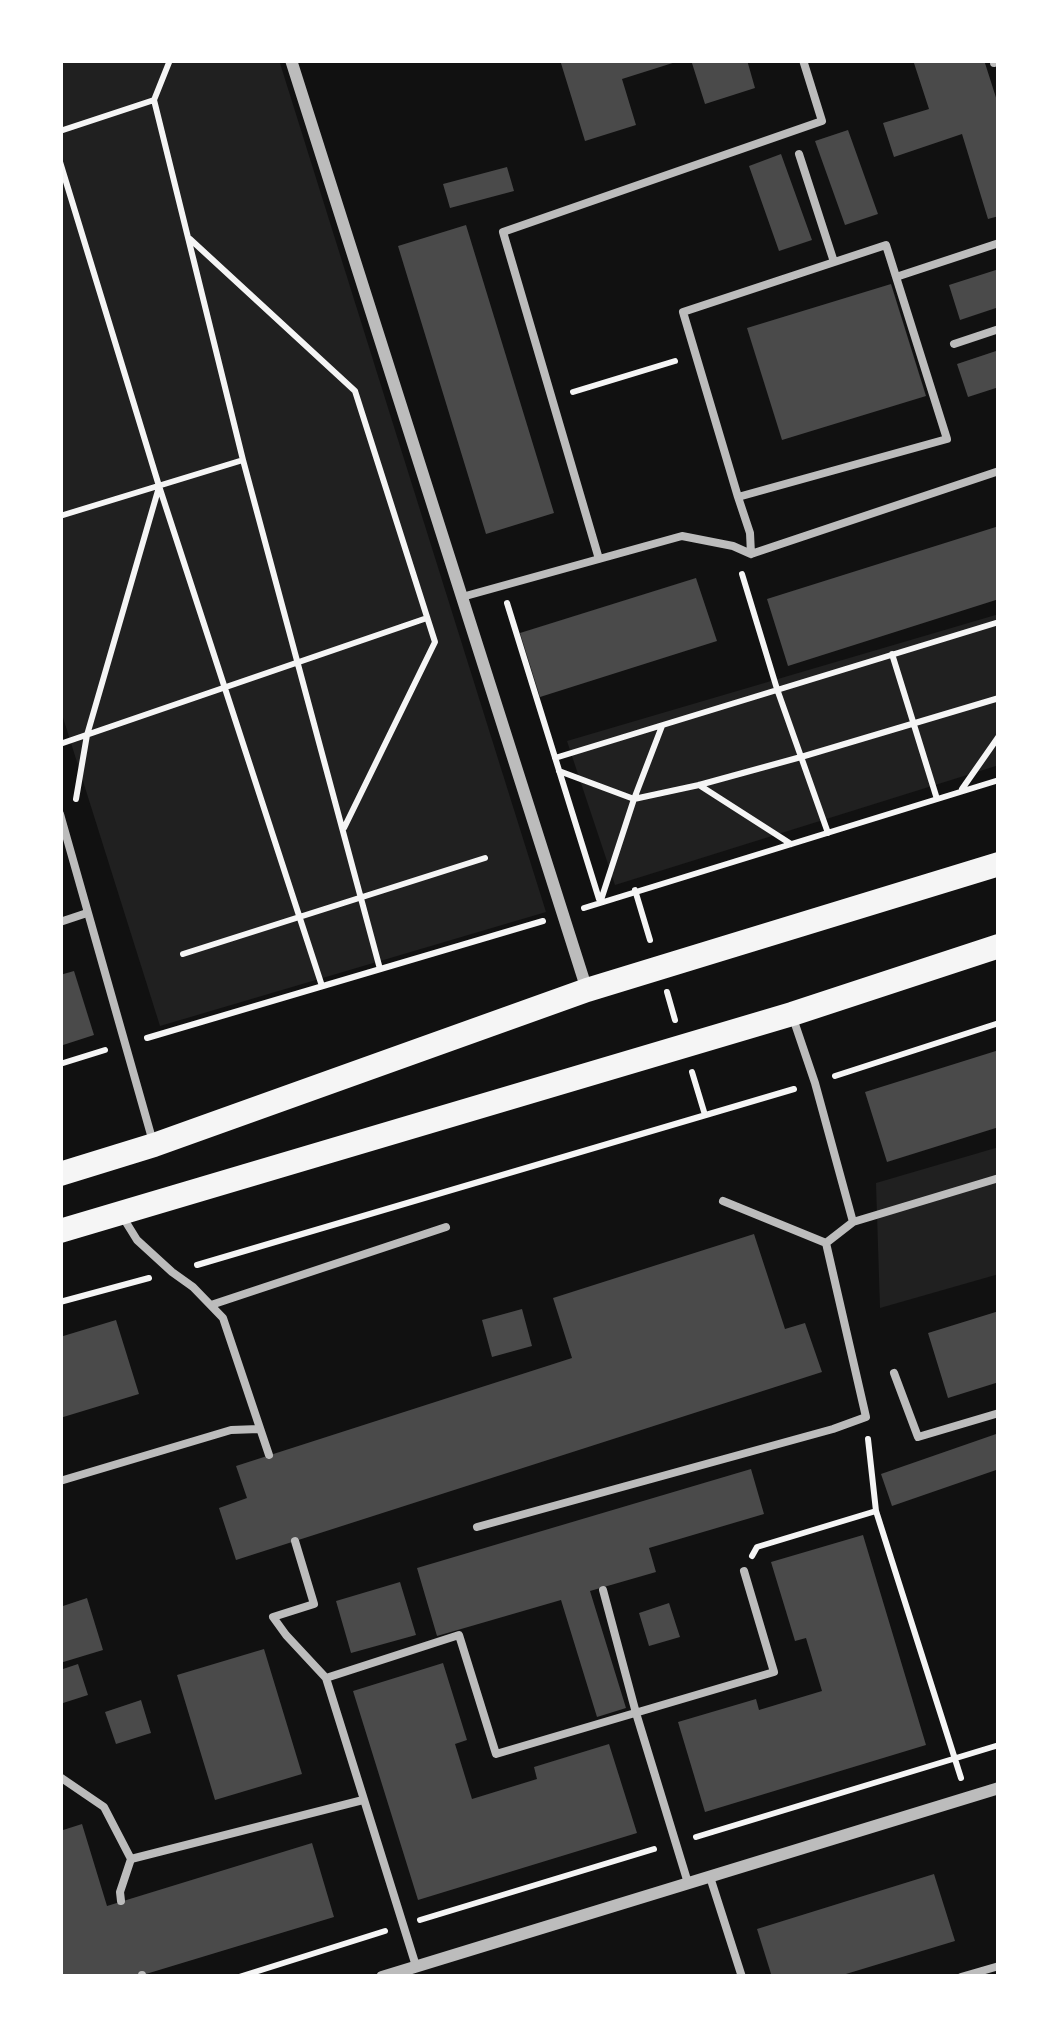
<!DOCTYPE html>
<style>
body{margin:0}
#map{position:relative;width:1059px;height:2037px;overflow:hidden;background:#111;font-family:"Sofia Sans Condensed",sans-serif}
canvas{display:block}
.frame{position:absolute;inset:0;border:63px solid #fff;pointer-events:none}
</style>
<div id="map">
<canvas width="1059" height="2037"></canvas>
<div class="frame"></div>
</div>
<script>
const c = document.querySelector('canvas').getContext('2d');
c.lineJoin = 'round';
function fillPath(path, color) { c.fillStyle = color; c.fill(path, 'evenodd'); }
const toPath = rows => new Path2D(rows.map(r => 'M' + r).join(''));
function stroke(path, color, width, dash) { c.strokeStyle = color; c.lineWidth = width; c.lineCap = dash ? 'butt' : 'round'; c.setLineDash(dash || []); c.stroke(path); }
const green = toPath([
 [60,60,279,60,546,912,160,1026,60,708],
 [999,614,999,765,615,885,567,741],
 [999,1147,999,1274,880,1308,876,1183]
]);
const building = toPath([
 [560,60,679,60,679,61,622,79,636,125,585,141],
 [691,60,747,60,755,88,705,104],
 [913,60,984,60,999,107,999,216,988,219,962,134,894,157,883,123,929,109],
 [848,130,878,214,845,225,815,141],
 [781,154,812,240,779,251,749,166],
 [507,167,514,191,450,208,443,184],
 [466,225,554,513,486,534,398,246],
 [999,269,999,307,960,320,949,285],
 [891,284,926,396,782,440,747,328],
 [999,350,999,387,968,397,957,364],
 [999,526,999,599,788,666,767,599],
 [696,578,717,641,540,697,520,633],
 [74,971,94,1035,60,1046,60,975],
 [999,1050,999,1127,887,1162,865,1092],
 [754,1234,785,1329,805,1323,822,1372,236,1560,219,1508,247,1498,236,1466,572,1358,553,1298],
 [522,1309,532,1346,492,1357,482,1320],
 [999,1311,999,1382,948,1398,928,1333],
 [116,1320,139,1394,60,1418,60,1337],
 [999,1433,999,1469,892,1506,881,1474],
 [751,1469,764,1514,649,1548,656,1572,590,1591,626,1708,597,1717,561,1600,437,1636,417,1568],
 [863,1535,926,1745,705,1812,678,1722,756,1699,759,1710,822,1691,806,1638,795,1641,771,1562],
 [400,1582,416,1635,351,1653,336,1601],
 [87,1598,103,1650,60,1663,60,1607],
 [669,1603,680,1637,649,1646,639,1613],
 [264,1649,302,1774,215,1800,177,1675],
 [443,1663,467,1740,455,1744,472,1799,537,1779,534,1767,609,1744,637,1833,418,1900,353,1691],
 [78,1664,88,1695,60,1704,60,1670],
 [141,1700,151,1733,116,1744,105,1712],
 [82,1824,107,1906,312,1843,334,1917,136,1977,60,1977,60,1831],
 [934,1874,955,1941,836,1977,772,1977,757,1929]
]);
const path = toPath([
 [170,60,154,100,243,460,380,969],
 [60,131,154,100],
 [60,162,159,486,322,986],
 [190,239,355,391,435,642,344,828],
 [573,392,675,361],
 [60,516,243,460],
 [742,574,777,689,828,833],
 [507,603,599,899],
 [892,654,937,799],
 [60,744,427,618],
 [555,758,999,622],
 [559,771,634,799,662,726],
 [699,785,791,844],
 [962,789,999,736],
 [76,799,87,735,159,487],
 [635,890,650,940],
 [600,903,634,799,699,785,801,757,999,698],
 [584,908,999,780],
 [183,954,485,858],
 [667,992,675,1020],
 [147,1038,543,921],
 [60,1064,105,1050],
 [692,1072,705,1115],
 [835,1076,999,1023],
 [197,1265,794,1089],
 [60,1302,149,1278],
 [868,1439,876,1511,961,1778],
 [752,1556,757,1547,876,1511],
 [696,1837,999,1745],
 [420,1920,654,1849],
 [239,1977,385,1931]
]);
const service = toPath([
 [994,60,994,63,999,61],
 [799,154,834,262],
 [896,277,999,243],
 [954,344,999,329],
 [738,497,947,439,886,245,683,312,738,497,750,533,751,554,999,471],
 [599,559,503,232,822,121,803,60],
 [462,597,682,536,733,546,751,554],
 [60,814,153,1142],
 [60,922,87,913],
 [723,1201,826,1243,853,1222,815,1083,794,1021],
 [124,1219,137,1240,172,1272,193,1287,223,1318,269,1455],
 [853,1222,999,1178],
 [211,1305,446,1227],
 [894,1373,918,1437,999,1413],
 [60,1481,231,1430,259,1429],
 [477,1527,833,1429,866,1417,826,1243],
 [295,1541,314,1604,273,1617,286,1635,326,1678],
 [603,1590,636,1713,688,1883],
 [60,1777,104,1807,131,1859,363,1800],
 [710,1877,742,1977],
 [121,1901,120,1892,131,1859],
 [416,1966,326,1678,459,1635,496,1754,774,1672,744,1571],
 [142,1975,142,1977],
 [961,1977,999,1966]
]);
const minor = toPath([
 [291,60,587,990],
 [382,1977,999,1788]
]);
const secondary = toPath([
 [60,1174,154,1145,587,990,999,864],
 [60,1231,792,1014,999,946]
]);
fillPath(green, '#202020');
fillPath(building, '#4a4a4a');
stroke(path, '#f5f5f5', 6);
stroke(service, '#bcbcbc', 8);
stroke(minor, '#bcbcbc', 12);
stroke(secondary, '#f5f5f5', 24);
</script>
